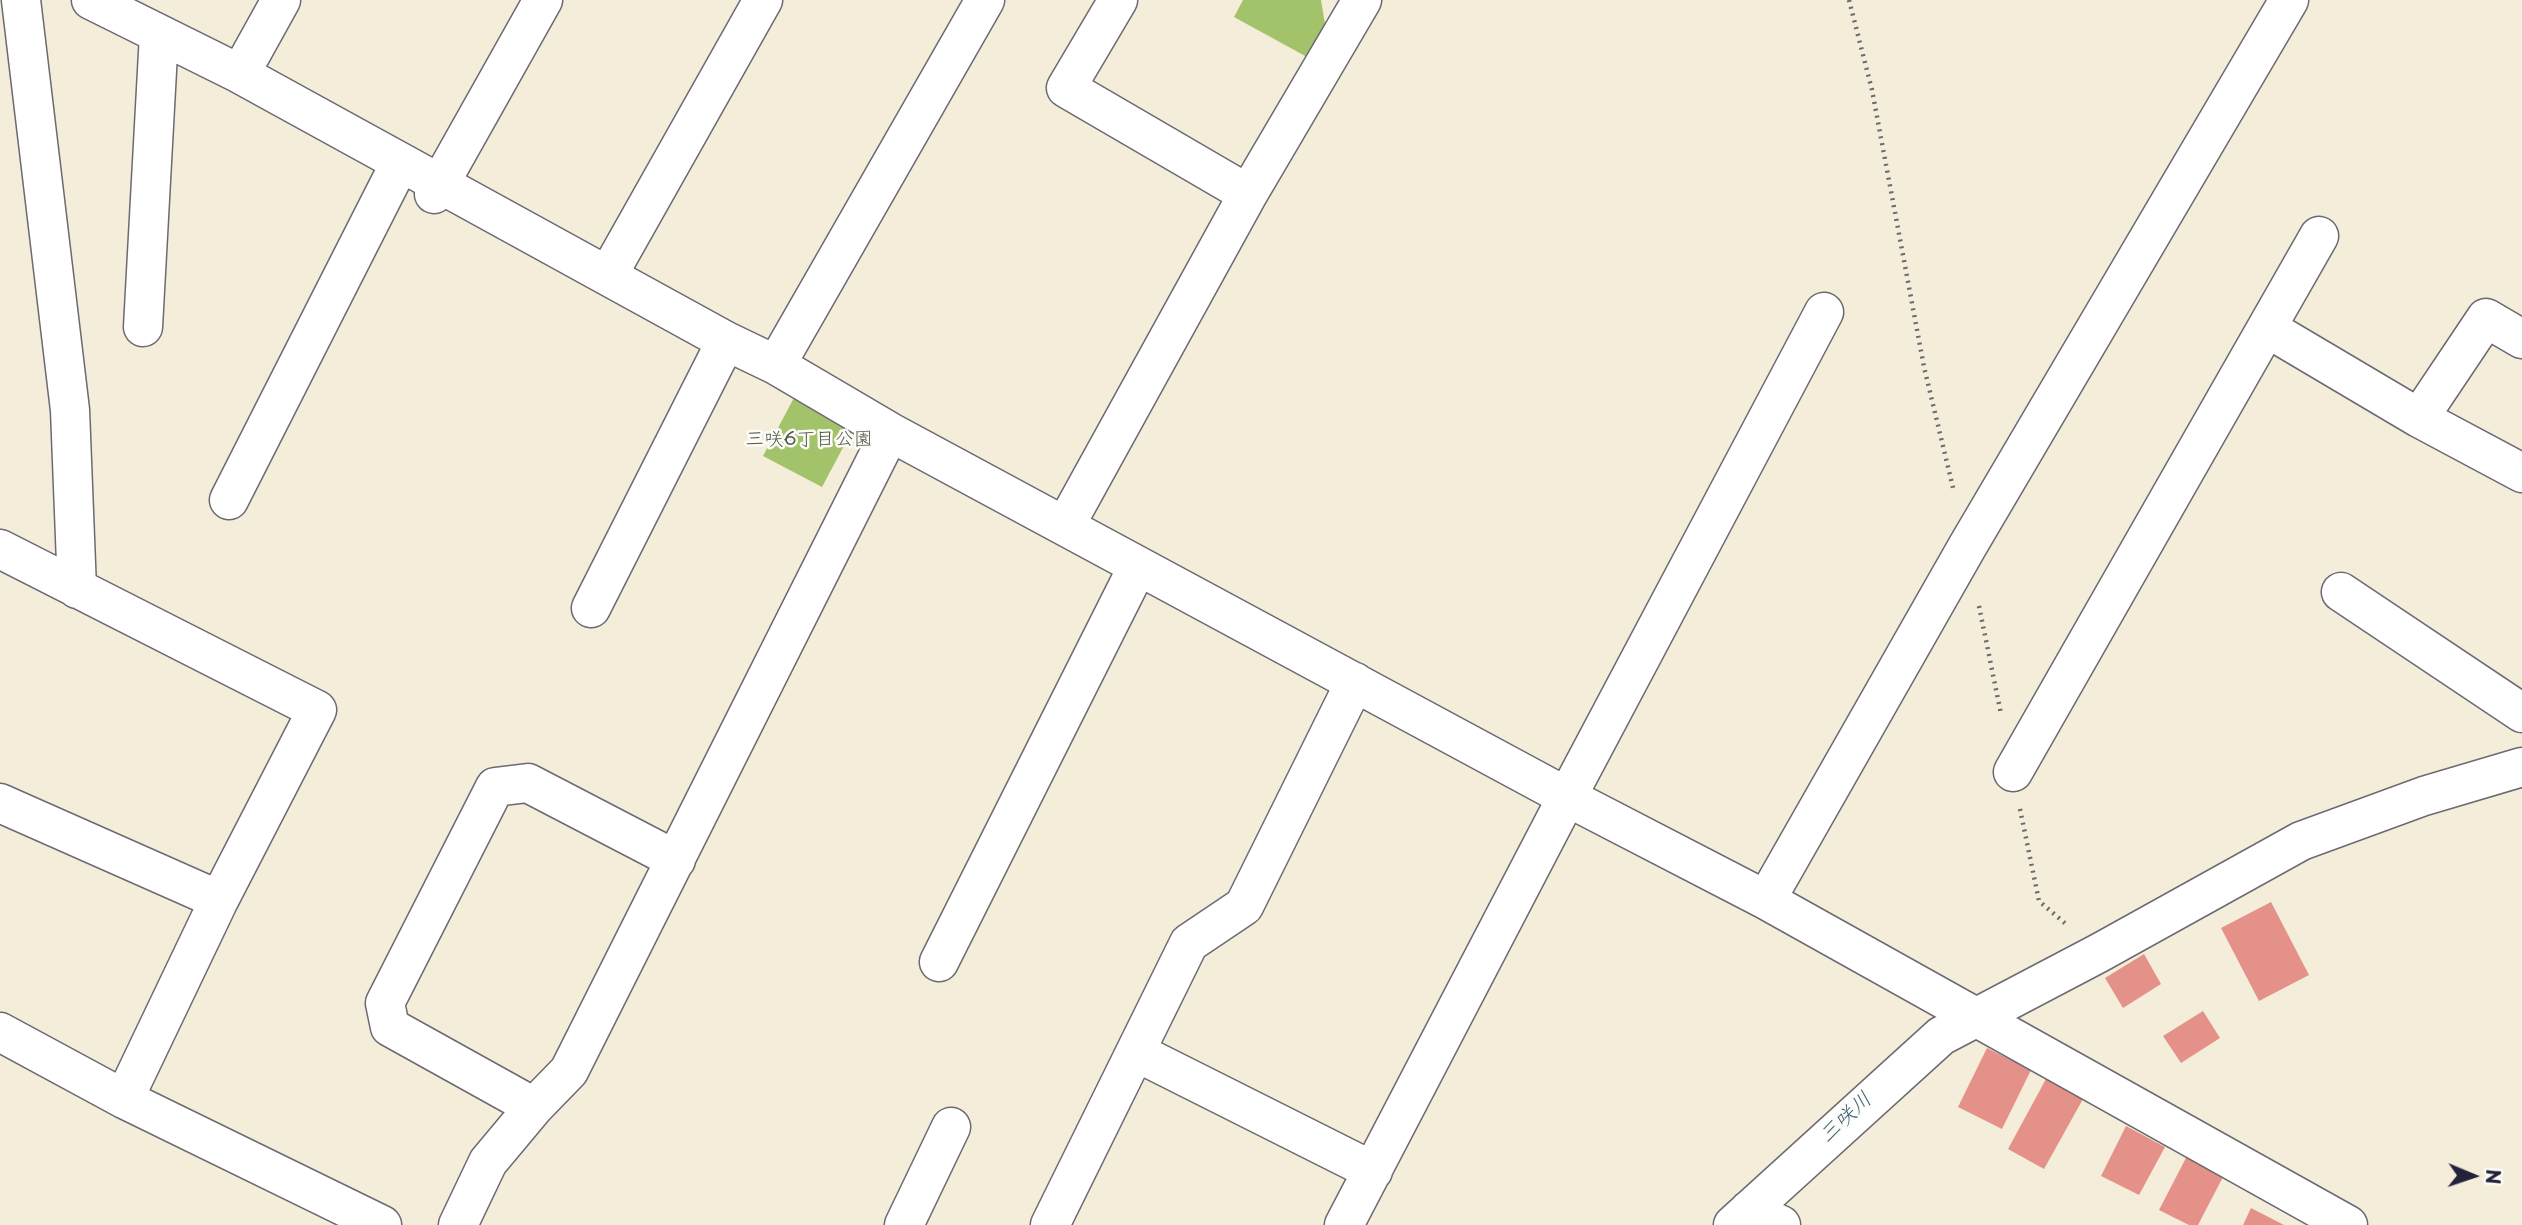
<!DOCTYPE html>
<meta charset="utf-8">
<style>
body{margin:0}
#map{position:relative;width:2522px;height:1225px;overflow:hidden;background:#f4edd9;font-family:"Playpen Sans",sans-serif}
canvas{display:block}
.north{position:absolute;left:2438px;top:1141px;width:70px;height:70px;-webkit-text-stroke:5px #fdfcf7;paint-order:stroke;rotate:92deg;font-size:19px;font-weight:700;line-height:28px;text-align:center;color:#22223b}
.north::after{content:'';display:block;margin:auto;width:24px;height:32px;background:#22223b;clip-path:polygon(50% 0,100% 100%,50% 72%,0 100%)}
</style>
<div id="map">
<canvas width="2522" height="1225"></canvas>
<div class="north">N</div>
</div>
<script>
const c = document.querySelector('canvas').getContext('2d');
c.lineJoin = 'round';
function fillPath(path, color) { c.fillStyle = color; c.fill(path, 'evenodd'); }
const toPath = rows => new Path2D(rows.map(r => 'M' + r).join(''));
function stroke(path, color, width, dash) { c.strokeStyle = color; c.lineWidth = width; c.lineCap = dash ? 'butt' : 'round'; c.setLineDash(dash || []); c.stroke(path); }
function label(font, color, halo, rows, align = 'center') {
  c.font = font + ' "Playpen Sans","Klee One",sans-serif'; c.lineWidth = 5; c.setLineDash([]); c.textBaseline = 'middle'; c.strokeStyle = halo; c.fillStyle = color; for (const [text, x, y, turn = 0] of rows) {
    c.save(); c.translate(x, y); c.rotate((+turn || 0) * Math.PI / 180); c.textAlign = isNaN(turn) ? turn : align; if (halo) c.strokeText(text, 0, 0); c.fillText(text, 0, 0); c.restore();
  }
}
const green = toPath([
 [1243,0,1321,0,1325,24,1307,57,1234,17],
 [796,394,855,425,822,487,763,456]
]);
const building = toPath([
 [2271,902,2309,975,2259,1001,2221,928],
 [2144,954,2161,984,2123,1008,2105,978],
 [2203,1011,2220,1038,2181,1063,2163,1036],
 [1987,1048,2031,1070,2002,1129,1958,1107],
 [2046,1079,2083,1099,2044,1169,2008,1149],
 [2126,1126,2165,1147,2139,1195,2101,1176],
 [2187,1156,2224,1175,2198,1225,2189,1225,2159,1210],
 [2251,1208,2284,1225,2243,1225]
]);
const path = toPath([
 [1849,0,1872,90,1924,367,1954,492],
 [1979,606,2001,714],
 [2020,809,2039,901,2067,925]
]);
const minor = toPath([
 [21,0,70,410,77,589],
 [91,0,240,74,726,341,776,365,890,432,1567,797,1766,900,2348,1225],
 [1118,0,1066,88,1248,194],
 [240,74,281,0],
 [434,194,543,0],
 [608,275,763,0],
 [143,327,159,34],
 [2267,328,2419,418,2522,473],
 [776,365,985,0],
 [2419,418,2486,318,2522,339],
 [229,500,400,163],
 [1065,526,1248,194,1362,0],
 [0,549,317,710,219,900,124,1099],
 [2341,592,2522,713],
 [591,608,726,341],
 [2013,772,2319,236],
 [0,803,219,900],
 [1766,900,1967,547,2289,0],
 [939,962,1138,566],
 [0,1032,124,1099,382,1225],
 [1136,1052,1373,1171],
 [534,1107,390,1027,385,1003,495,787,528,783,676,860],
 [1749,1210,1781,1225],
 [458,1225,488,1162,534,1107,569,1071,890,432],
 [904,1225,951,1127],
 [1050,1225,1189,943,1244,906,1355,682],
 [1344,1225,1567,797,1824,312],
 [1733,1225,1941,1036,2099,953,2301,841,2424,796,2522,767]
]);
const parkNames = [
 ["三咲6丁目公園",809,440]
];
const waterNames = [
 ["三咲川",1846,1118,-43]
];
fillPath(green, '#a3c36b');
fillPath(building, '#e4918a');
stroke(minor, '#6c6972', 41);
stroke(path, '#6c6972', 4.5, [2, 5]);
stroke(minor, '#fff', 38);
label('19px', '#4f5a4c', '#fdfcf7', parkNames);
label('italic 21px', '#3a607c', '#fdfcf7', waterNames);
</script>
